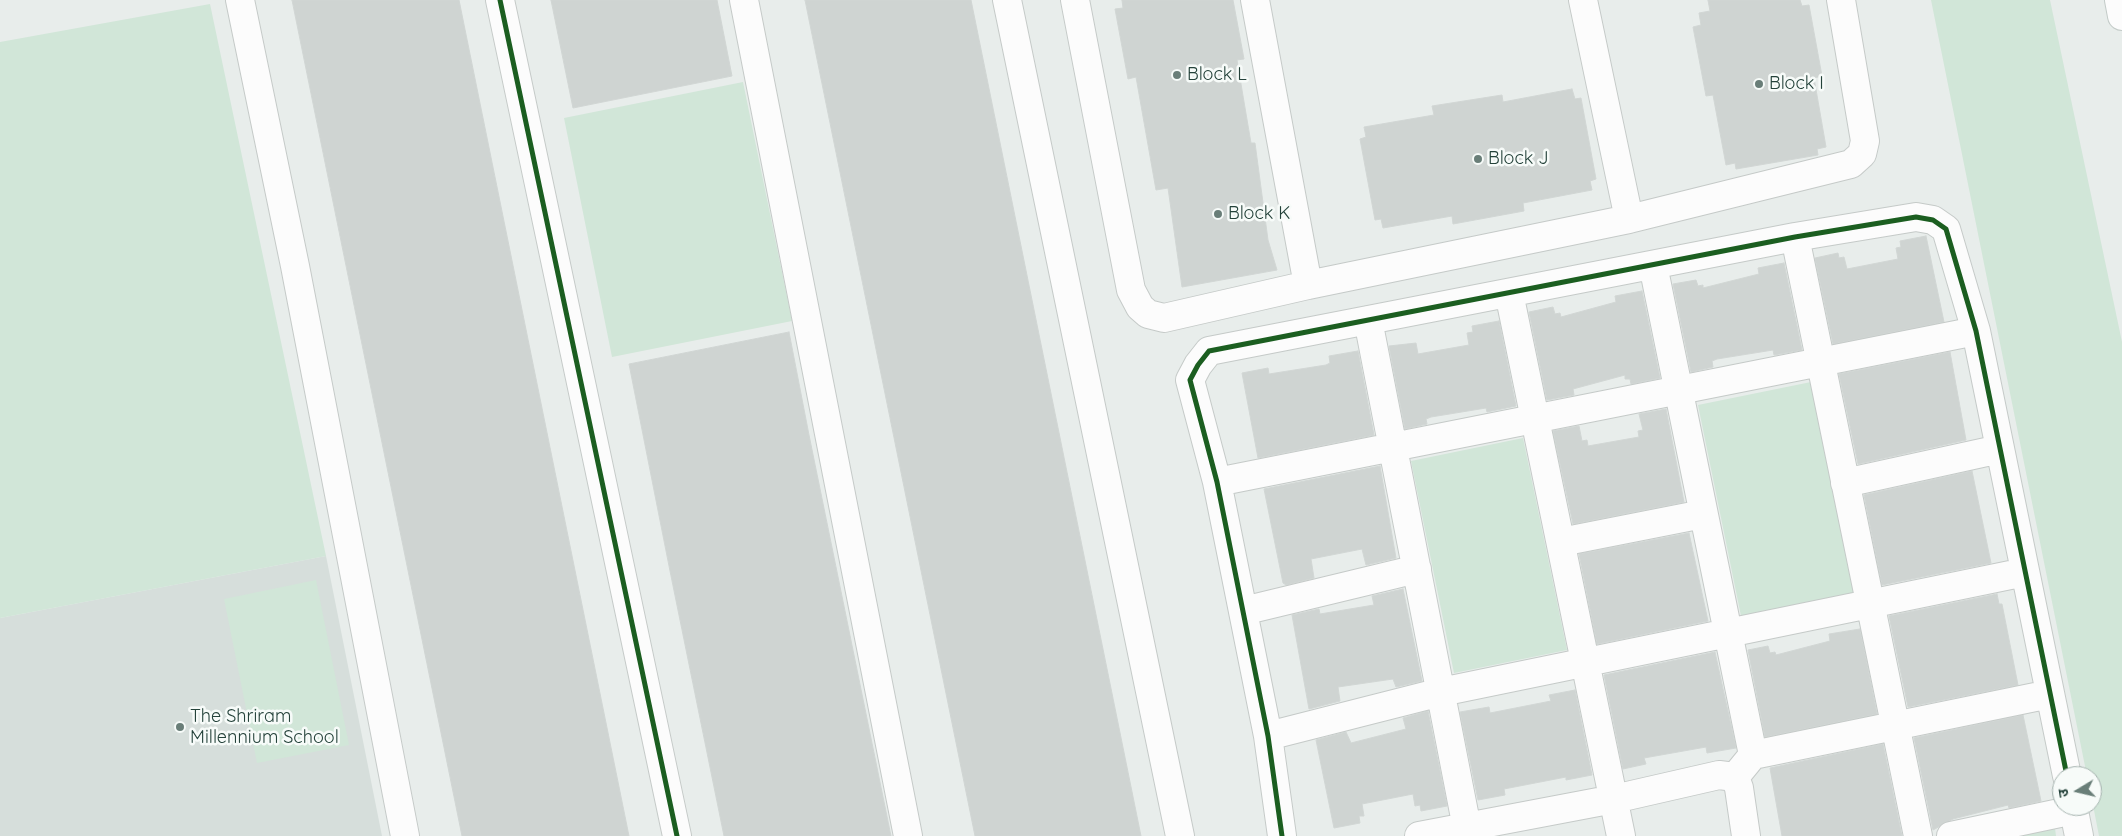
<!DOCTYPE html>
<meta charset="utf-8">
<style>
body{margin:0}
#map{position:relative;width:2122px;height:836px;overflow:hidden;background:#e8edeb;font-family:Quicksand,"Noto Sans Devanagari",sans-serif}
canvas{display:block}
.north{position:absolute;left:2052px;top:766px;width:50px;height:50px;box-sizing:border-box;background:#f7fbf9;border:1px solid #a3b1ad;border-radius:50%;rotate:261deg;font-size:14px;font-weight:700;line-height:20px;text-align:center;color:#24423a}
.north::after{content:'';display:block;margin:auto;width:18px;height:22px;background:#697e78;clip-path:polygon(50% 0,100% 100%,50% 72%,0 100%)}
</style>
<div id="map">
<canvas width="2122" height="836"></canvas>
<div class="north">उ</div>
</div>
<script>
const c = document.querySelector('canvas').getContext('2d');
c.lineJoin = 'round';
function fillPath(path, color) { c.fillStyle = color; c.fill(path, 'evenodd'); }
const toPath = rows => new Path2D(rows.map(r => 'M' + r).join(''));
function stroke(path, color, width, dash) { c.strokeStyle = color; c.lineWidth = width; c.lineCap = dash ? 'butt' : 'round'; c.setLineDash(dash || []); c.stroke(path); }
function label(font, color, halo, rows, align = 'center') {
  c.font = font + ' Quicksand,sans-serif'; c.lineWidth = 5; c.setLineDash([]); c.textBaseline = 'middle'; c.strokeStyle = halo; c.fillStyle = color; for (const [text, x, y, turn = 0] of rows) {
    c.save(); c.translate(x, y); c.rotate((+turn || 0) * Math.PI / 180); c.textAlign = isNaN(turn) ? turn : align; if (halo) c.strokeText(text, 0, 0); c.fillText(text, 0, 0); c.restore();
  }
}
const built = toPath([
 [326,556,382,836,0,836,0,618]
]);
const green = toPath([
 [1931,0,2050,0,2122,342,2122,836,2099,836,2092,800,2092,776,2087,776],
 [210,4,326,556,0,618,0,42],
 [743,82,792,321,612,357,564,118],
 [1811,382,1854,594,1741,616,1698,405],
 [1523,438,1567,650,1454,673,1411,461],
 [316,580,349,745,257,763,224,599],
 [2055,828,2056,836,2019,836]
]);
const building = toPath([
 [292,0,459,0,629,836,462,836,292,0],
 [551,0,717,0,732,76,573,108,551,0],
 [805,0,971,0,1141,836,975,836,805,0],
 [1122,0,1233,0,1244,59,1237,60,1243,96,1251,143,1255,143,1268,240,1277,270,1182,287,1168,188,1156,190,1136,77,1128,79,1115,9,1123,8,1122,0],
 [1708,0,1800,0,1802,6,1809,5,1822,76,1814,78,1826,147,1817,149,1818,155,1736,169,1735,163,1726,165,1713,95,1706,96,1693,27,1701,25,1699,13,1710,11,1708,0],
 [1572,89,1575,99,1581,98,1596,179,1590,181,1592,190,1523,203,1524,211,1453,224,1452,216,1383,228,1381,219,1375,220,1360,139,1366,137,1364,127,1434,115,1432,106,1502,95,1503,102,1572,89],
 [1926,236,1944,322,1833,344,1815,258,1838,253,1839,258,1844,257,1847,269,1898,259,1896,248,1901,247,1900,241,1926,236],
 [1784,263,1802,350,1774,355,1773,350,1717,359,1712,361,1713,367,1691,372,1673,284,1696,280,1698,286,1703,285,1703,288,1759,274,1758,268,1784,263],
 [1642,291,1660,378,1631,384,1630,379,1625,379,1625,375,1573,389,1574,395,1547,400,1529,312,1553,307,1555,314,1560,313,1561,317,1616,302,1615,296,1642,291],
 [1499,321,1516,406,1487,412,1486,408,1431,417,1426,419,1427,424,1405,429,1389,346,1416,343,1418,354,1469,345,1467,333,1473,332,1472,326,1499,321],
 [789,332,809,435,891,836,724,836,670,571,629,364,789,332],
 [1358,351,1374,435,1258,458,1242,373,1268,368,1269,374,1326,365,1330,363,1329,356,1358,351],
 [1950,352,1966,440,1858,464,1839,374,1950,352],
 [1666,409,1684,502,1573,524,1553,431,1579,426,1582,441,1587,440,1588,446,1639,437,1638,431,1643,430,1639,414,1666,409],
 [1380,466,1396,558,1366,565,1362,549,1311,559,1314,578,1286,585,1283,583,1264,489,1380,466],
 [1972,471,1991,563,1882,585,1864,495,1972,471],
 [1689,533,1708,621,1597,644,1579,554,1689,533],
 [1403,589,1422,681,1396,687,1393,679,1338,687,1340,701,1309,709,1292,615,1319,609,1320,614,1374,605,1372,596,1403,589],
 [1997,594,1999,604,2002,604,2018,685,1908,707,1889,616,1997,594],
 [1860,629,1877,714,1765,737,1748,650,1768,646,1770,653,1775,652,1776,655,1830,641,1829,634,1860,629],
 [1715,652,1736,748,1707,753,1706,747,1644,758,1646,764,1623,769,1604,675,1715,652],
 [1575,690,1592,775,1566,780,1566,777,1504,789,1505,795,1478,800,1460,712,1489,707,1490,713,1551,701,1549,695,1575,690],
 [1428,711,1447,806,1421,811,1420,805,1415,806,1413,794,1362,804,1364,816,1359,816,1360,823,1334,828,1316,740,1346,732,1351,743,1406,729,1403,718,1428,711],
 [2023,715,2041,801,2009,808,2008,805,1953,819,1933,830,1914,738,2023,715],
 [1883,744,1902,836,1782,836,1770,768,1883,744]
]);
const street = toPath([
 [240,0,295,266,405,836],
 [500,0,677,836],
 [744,0,908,836],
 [1007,0,1180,836],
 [1075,0,1131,290,1140,307,1148,314,1164,318,1308,285,1629,219,1851,164,1862,154,1865,141,1841,0],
 [1255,0,1308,285],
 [1583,0,1629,219],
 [1795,237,1918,836],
 [1653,265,1753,755,1735,777],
 [1509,293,1621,836],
 [1368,320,1467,828],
 [1217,482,1976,331],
 [1845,483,2000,449],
 [1561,542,1703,514],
 [1243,611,1417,569],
 [1268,736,1441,692,2025,572],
 [1753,755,2050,694],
 [1735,777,1739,788,1746,836],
 [2073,806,2079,836],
 [1282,836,1268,736,1217,482,1190,380,1198,365,1209,351,1795,237,1916,217,1933,220,1946,229,1976,331,2067,776],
 [1419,836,1614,799,1719,775,1735,777],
 [1951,836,2074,810]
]);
const secondary = toPath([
 [2119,0,2122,16]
]);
const cycleway = toPath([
 [500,0,677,836],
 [1282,836,1268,736,1217,482,1190,380,1198,365,1209,351,1795,237,1916,217,1933,220,1946,229,1976,331,2067,776]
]);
const markers = [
 [1177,75,5,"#697e78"],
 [1759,84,5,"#697e78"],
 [1478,159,5,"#697e78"],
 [1218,214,5,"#697e78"],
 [180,727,5,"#697e78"]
];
const poiNames = [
 ["Block L",1187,75],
 ["Block I",1769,84],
 ["Block J",1488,159],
 ["Block K",1228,214],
 ["The Shriram",190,717],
 ["Millennium School",190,738]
];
fillPath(built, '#d6dedb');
fillPath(green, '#d1e6d8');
fillPath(building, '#cfd4d2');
stroke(building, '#d1d6d4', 1);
stroke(street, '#c5cac8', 30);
stroke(secondary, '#c3cbc8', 30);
stroke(street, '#fcfcfc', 28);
stroke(secondary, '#fcfcfc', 28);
stroke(cycleway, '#1b5e20', 5);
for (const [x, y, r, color] of markers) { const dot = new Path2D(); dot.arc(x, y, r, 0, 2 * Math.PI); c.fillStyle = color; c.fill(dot); stroke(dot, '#f7fbf9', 2); }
label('18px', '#24423a', '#f7fbf9', poiNames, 'left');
</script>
